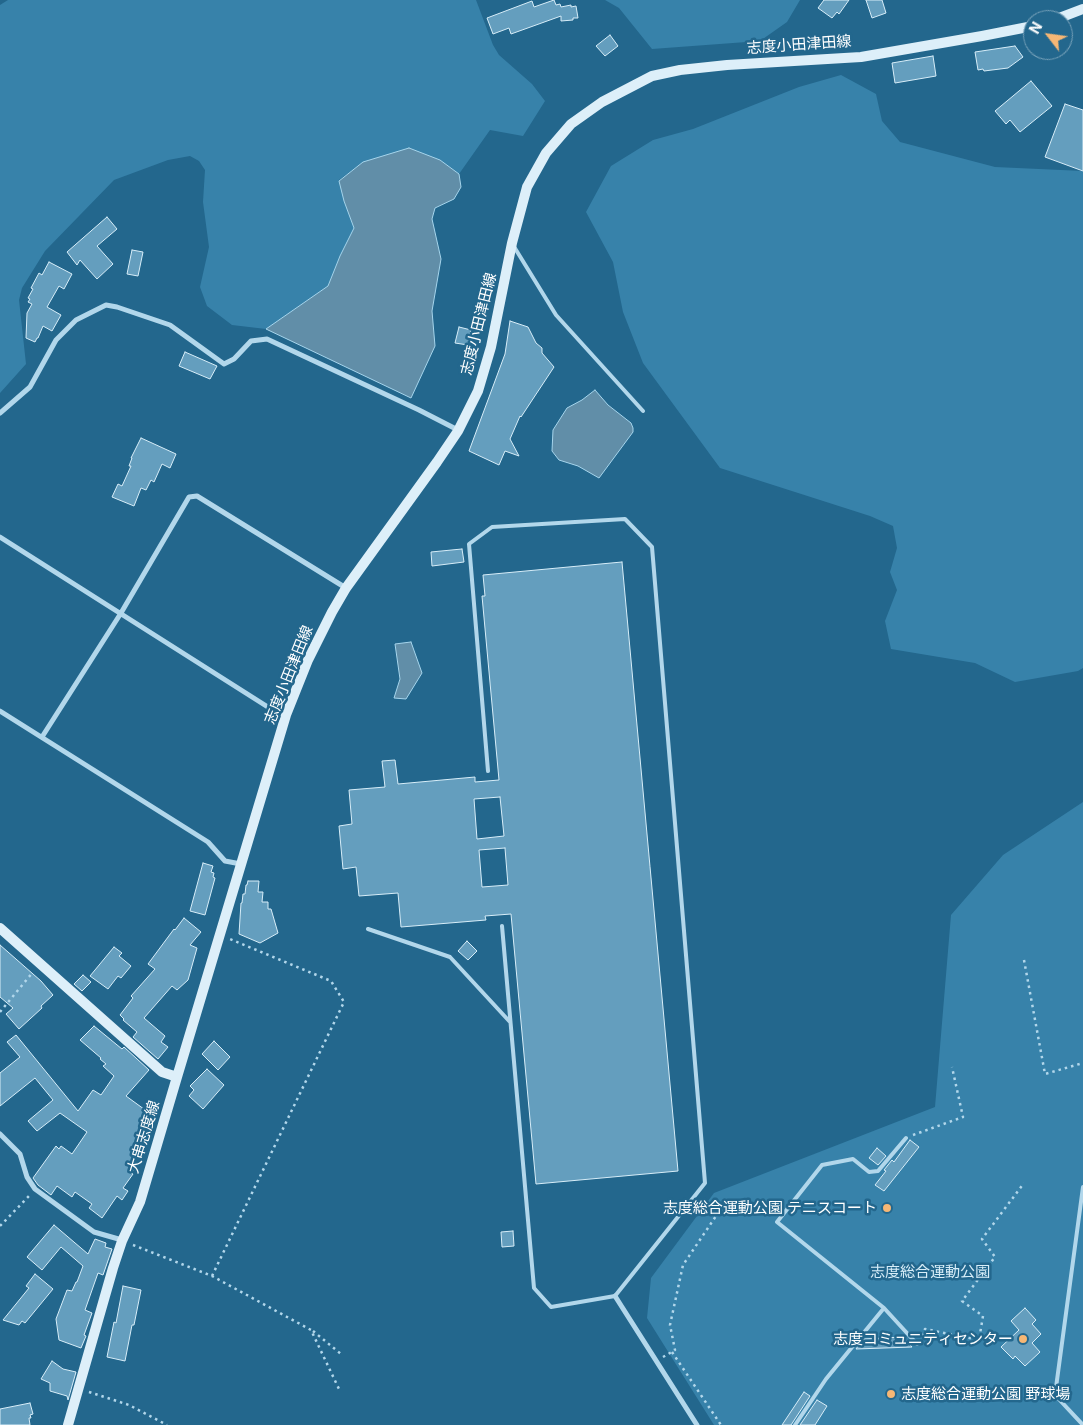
<!DOCTYPE html>
<meta charset="utf-8">
<style>
body{margin:0}
#map{position:relative;width:1083px;height:1425px;overflow:hidden;background:#23678d;font-family:Inter,sans-serif}
canvas{display:block}
.north{position:absolute;left:1023px;top:10px;width:50px;height:50px;box-sizing:border-box;background:#23678d;border:1px solid #7ba4bb;border-radius:50%;rotate:300deg;font-size:14px;font-weight:700;line-height:20px;text-align:center;color:#fff}
.north::after{content:'';display:block;margin:auto;width:18px;height:22px;background:#f6b775;clip-path:polygon(50% 0,100% 100%,50% 72%,0 100%)}
</style>
<div id="map">
<canvas width="1083" height="1425"></canvas>
<div class="north">N</div>
</div>
<script>
const c = document.querySelector('canvas').getContext('2d');
c.lineJoin = 'round';
function fillPath(path, color) { c.fillStyle = color; c.fill(path, 'evenodd'); }
const toPath = rows => new Path2D(rows.map(r => 'M' + r).join(''));
function stroke(path, color, width, dash) { c.strokeStyle = color; c.lineWidth = width; c.lineCap = dash ? 'butt' : 'round'; c.setLineDash(dash || []); c.stroke(path); }
function label(font, color, halo, rows, align = 'center') {
  c.font = font + ' Inter,"Noto Sans JP",sans-serif'; c.lineWidth = 5; c.setLineDash([]); c.textBaseline = 'middle'; c.strokeStyle = halo; c.fillStyle = color; for (const [text, x, y, turn = 0] of rows) {
    c.save(); c.translate(x, y); c.rotate((+turn || 0) * Math.PI / 180); c.textAlign = isNaN(turn) ? turn : align; if (halo) c.strokeText(text, 0, 0); c.fillText(text, 0, 0); c.restore();
  }
}
const green = toPath([
 [8,0,476,0,493,45,499,55,532,84,545,101,523,136,490,130,459,174,440,160,363,162,339,180,344,201,354,228,340,256,328,286,266,329,232,325,207,306,200,287,209,247,203,202,205,170,199,161,190,156,168,160,114,180,45,251,22,288,19,300,26,364,0,393,0,5],
 [605,0,800,0,787,22,760,41,652,49,619,8],
 [841,75,876,94,882,121,900,142,995,167,1083,171,1083,668,1078,671,1015,682,975,663,891,649,885,621,897,590,890,572,897,548,893,526,870,516,720,468,643,363,623,312,613,262,586,212,611,166,653,140,693,129,799,87],
 [1083,802,1083,1425,714,1425,647,1318,651,1278,714,1193,935,1107,951,915,1003,855]
]);
const water = toPath([
 [409,148,440,160,459,174,461,187,454,199,435,208,432,219,441,259,432,311,435,346,411,398,266,329,328,286,340,256,354,228,344,201,339,181,363,162,409,148],
 [595,390,608,405,631,423,633,428,633,432,599,478,578,466,559,460,552,451,553,430,567,408,582,400,595,390],
 [411,642,422,673,406,699,394,698,400,679,395,644,411,642]
]);
const building = toPath([
 [554,0,556,5,560,4,561,7,571,5,571,7,576,6,578,18,573,18,573,20,561,21,561,16,511,34,509,28,493,34,487,18,532,1,534,7,554,0],
 [824,0,849,0,839,14,837,12,832,18,818,8,824,0],
 [866,0,882,0,886,13,872,18,866,0],
 [610,35,618,46,605,56,596,46,610,35],
 [1015,46,1023,57,1008,68,984,71,983,69,978,70,975,52,1015,46],
 [933,56,936,76,895,83,892,63,933,56],
 [1031,81,1052,106,1020,132,1010,120,1006,124,995,111,1031,81],
 [1065,104,1083,110,1083,171,1045,157,1065,104],
 [107,217,117,229,97,246,113,264,97,279,80,260,77,265,67,252,107,217],
 [132,250,143,252,138,276,127,274,132,250],
 [49,262,72,274,64,289,59,286,47,307,61,315,52,331,43,326,38,338,37,338,35,342,26,338,27,313,32,304,28,302,30,299,28,298,33,289,31,288,39,273,42,275,49,262],
 [510,321,528,327,536,343,542,348,542,353,554,367,521,417,520,416,510,439,519,456,505,451,499,465,469,451,505,354,510,321],
 [459,327,471,330,468,345,455,343,459,327],
 [185,352,217,366,210,379,179,366,185,352],
 [141,438,176,454,170,468,162,464,154,482,151,480,146,490,141,488,134,506,112,497,118,484,122,486,131,466,129,466,132,458,131,458,141,438],
 [462,549,464,562,432,566,431,552,462,549],
 [622,562,678,1171,536,1184,511,914,485,916,486,920,401,927,398,893,359,896,356,867,343,869,339,826,352,824,349,790,385,787,382,761,395,760,398,784,475,777,475,782,499,780,482,596,485,596,483,575,622,562],
 [500,797,504,836,477,839,474,799,500,797],
 [505,848,508,885,482,887,479,850,505,848],
 [203,863,213,866,211,872,214,873,213,877,215,878,205,915,190,911,203,863],
 [248,881,259,881,258,892,263,892,262,902,268,902,268,909,271,909,278,933,260,943,239,934,241,903,242,903,243,894,245,894,246,885,247,885,248,881],
 [184,918,201,932,190,945,197,948,188,980,177,990,172,986,144,1018,165,1036,161,1042,168,1047,158,1059,133,1037,137,1032,123,1020,124,1019,120,1015,133,998,131,996,155,969,148,964,174,929,175,930,184,918],
 [467,941,477,951,468,960,458,951,467,941],
 [0,945,41,981,53,995,41,1006,42,1008,19,1029,6,1014,13,1008,0,997,0,945],
 [114,947,122,953,119,956,131,966,121,978,118,976,108,989,90,976,114,947],
 [83,975,91,982,82,991,74,984,83,975],
 [94,1026,122,1049,124,1047,149,1070,126,1096,148,1112,141,1123,144,1125,137,1136,142,1139,134,1150,138,1152,129,1164,135,1168,131,1173,133,1174,123,1188,128,1191,122,1200,117,1196,102,1218,89,1208,92,1204,75,1192,72,1197,57,1186,51,1195,38,1185,33,1178,56,1146,59,1149,61,1146,72,1154,87,1132,60,1113,37,1131,28,1121,53,1100,35,1078,0,1106,0,1073,20,1057,7,1042,16,1035,78,1111,93,1090,101,1095,114,1076,103,1066,106,1064,100,1059,101,1058,80,1040,94,1026],
 [214,1041,230,1057,218,1070,202,1054,214,1041],
 [207,1069,224,1085,203,1109,189,1096,194,1090,190,1086,207,1069],
 [910,1140,919,1147,884,1191,875,1185,886,1171,884,1170,892,1160,894,1162,910,1140],
 [877,1148,886,1156,878,1165,869,1158,877,1148],
 [54,1225,88,1254,95,1239,106,1243,105,1247,112,1249,103,1275,98,1273,85,1310,92,1313,84,1335,86,1336,81,1348,59,1340,56,1319,67,1290,72,1291,76,1282,77,1282,83,1266,61,1247,42,1270,27,1257,54,1225],
 [513,1231,514,1246,502,1247,501,1232,513,1231],
 [35,1274,53,1289,25,1323,22,1321,19,1325,3,1320,29,1288,26,1286,35,1274],
 [123,1286,141,1290,134,1325,132,1325,125,1361,107,1357,114,1322,116,1323,123,1286],
 [1025,1308,1036,1320,1032,1324,1041,1334,1032,1343,1040,1352,1025,1366,1015,1356,1013,1359,1001,1347,1019,1330,1011,1321,1025,1308],
 [903,1337,912,1347,856,1349,863,1339,903,1337],
 [52,1361,63,1369,76,1372,68,1400,67,1396,50,1391,50,1383,41,1379,52,1361],
 [804,1392,810,1396,791,1425,782,1425,804,1392],
 [817,1400,827,1406,815,1425,800,1425,817,1400],
 [30,1403,33,1414,30,1415,31,1418,29,1418,30,1425,0,1425,0,1409,30,1403]
]);
const path = toPath([
 [1024,960,1045,1074,1083,1063],
 [0,1012,33,972],
 [913,1135,963,1117,952,1067],
 [0,1226,29,1196],
 [133,1245,212,1276,311,1330,339,1389],
 [212,1276,344,1002,331,981,230,939],
 [313,1331,341,1354],
 [922,1336,925,1329,979,1340,983,1316,962,1301,995,1257,982,1239,1024,1183],
 [672,1352,721,1425],
 [663,1357,675,1350,670,1325,683,1265,718,1213],
 [89,1392,129,1405,167,1425]
]);
const lane = toPath([
 [513,245,556,315,643,411],
 [488,771,469,544,492,527,625,519,652,547,705,1183,615,1296,551,1307,534,1288,502,926],
 [368,929,450,957,510,1022],
 [906,1138,878,1171,869,1172,853,1159,822,1165,777,1222,884,1308,917,1344],
 [795,1425,826,1379,884,1308],
 [1083,1425,1055,1395,1083,1187]
]);
const street = toPath([
 [0,413,30,387,56,340,76,320,106,305,117,307,170,325,224,364,234,359,251,341,267,339,419,410,458,430],
 [0,537,271,709,286,715],
 [0,711,208,842,225,861,241,864],
 [42,737,121,613,189,497,197,496,346,588],
 [0,1134,20,1154,27,1177,35,1189,94,1232,122,1240],
 [615,1296,697,1425]
]);
const secondary = toPath([
 [1054,20,1083,9],
 [0,928,162,1072,177,1077],
 [68,1425,113,1268,122,1241,140,1202,177,1077,286,715,308,660,332,612,346,588,437,462,458,431,478,391,491,347,512,243,527,187,546,153,571,124,602,102,652,76,680,70,727,65,861,57,982,36,1033,26]
]);
const markers = [
 [887,1208,5,"#f6b775"],
 [1023,1339,5,"#f6b775"],
 [891,1394,5,"#f6b775"]
];
const streetNames = [
 ["志度小田津田線",799,45,-4],
 ["志度小田津田線",479,324,-76],
 ["志度小田津田線",289,675,-68],
 ["大串志度線",144,1137,-73]
];
const poiNames = [
 ["志度総合運動公園 テニスコート",877,1208],
 ["志度コミュニティセンター",1013,1339],
 ["志度総合運動公園 野球場",901,1394,"left"]
];
const parkNames = [
 ["志度総合運動公園",930,1272]
];
fillPath(green, '#3782aa');
fillPath(water, '#618ea8');
stroke(water, '#a6d5ec', 1);
fillPath(building, '#649ebe');
stroke(building, '#d7edf8', 1);
stroke(path, '#b2d7eb', 2.5, [2.5, 4]);
stroke(lane, '#b2d7eb', 4);
stroke(street, '#b2d7eb', 5);
stroke(secondary, '#ddeff9', 10);
for (const [x, y, r, color] of markers) { const dot = new Path2D(); dot.arc(x, y, r, 0, 2 * Math.PI); c.fillStyle = color; c.fill(dot); stroke(dot, '#23678d', 2); }
label('15px', '#fff', '#23678d', streetNames);
label('15px', '#fff', '#23678d', poiNames, 'right');
label('15px', '#d7edf8', '#23678d', parkNames);
</script>
